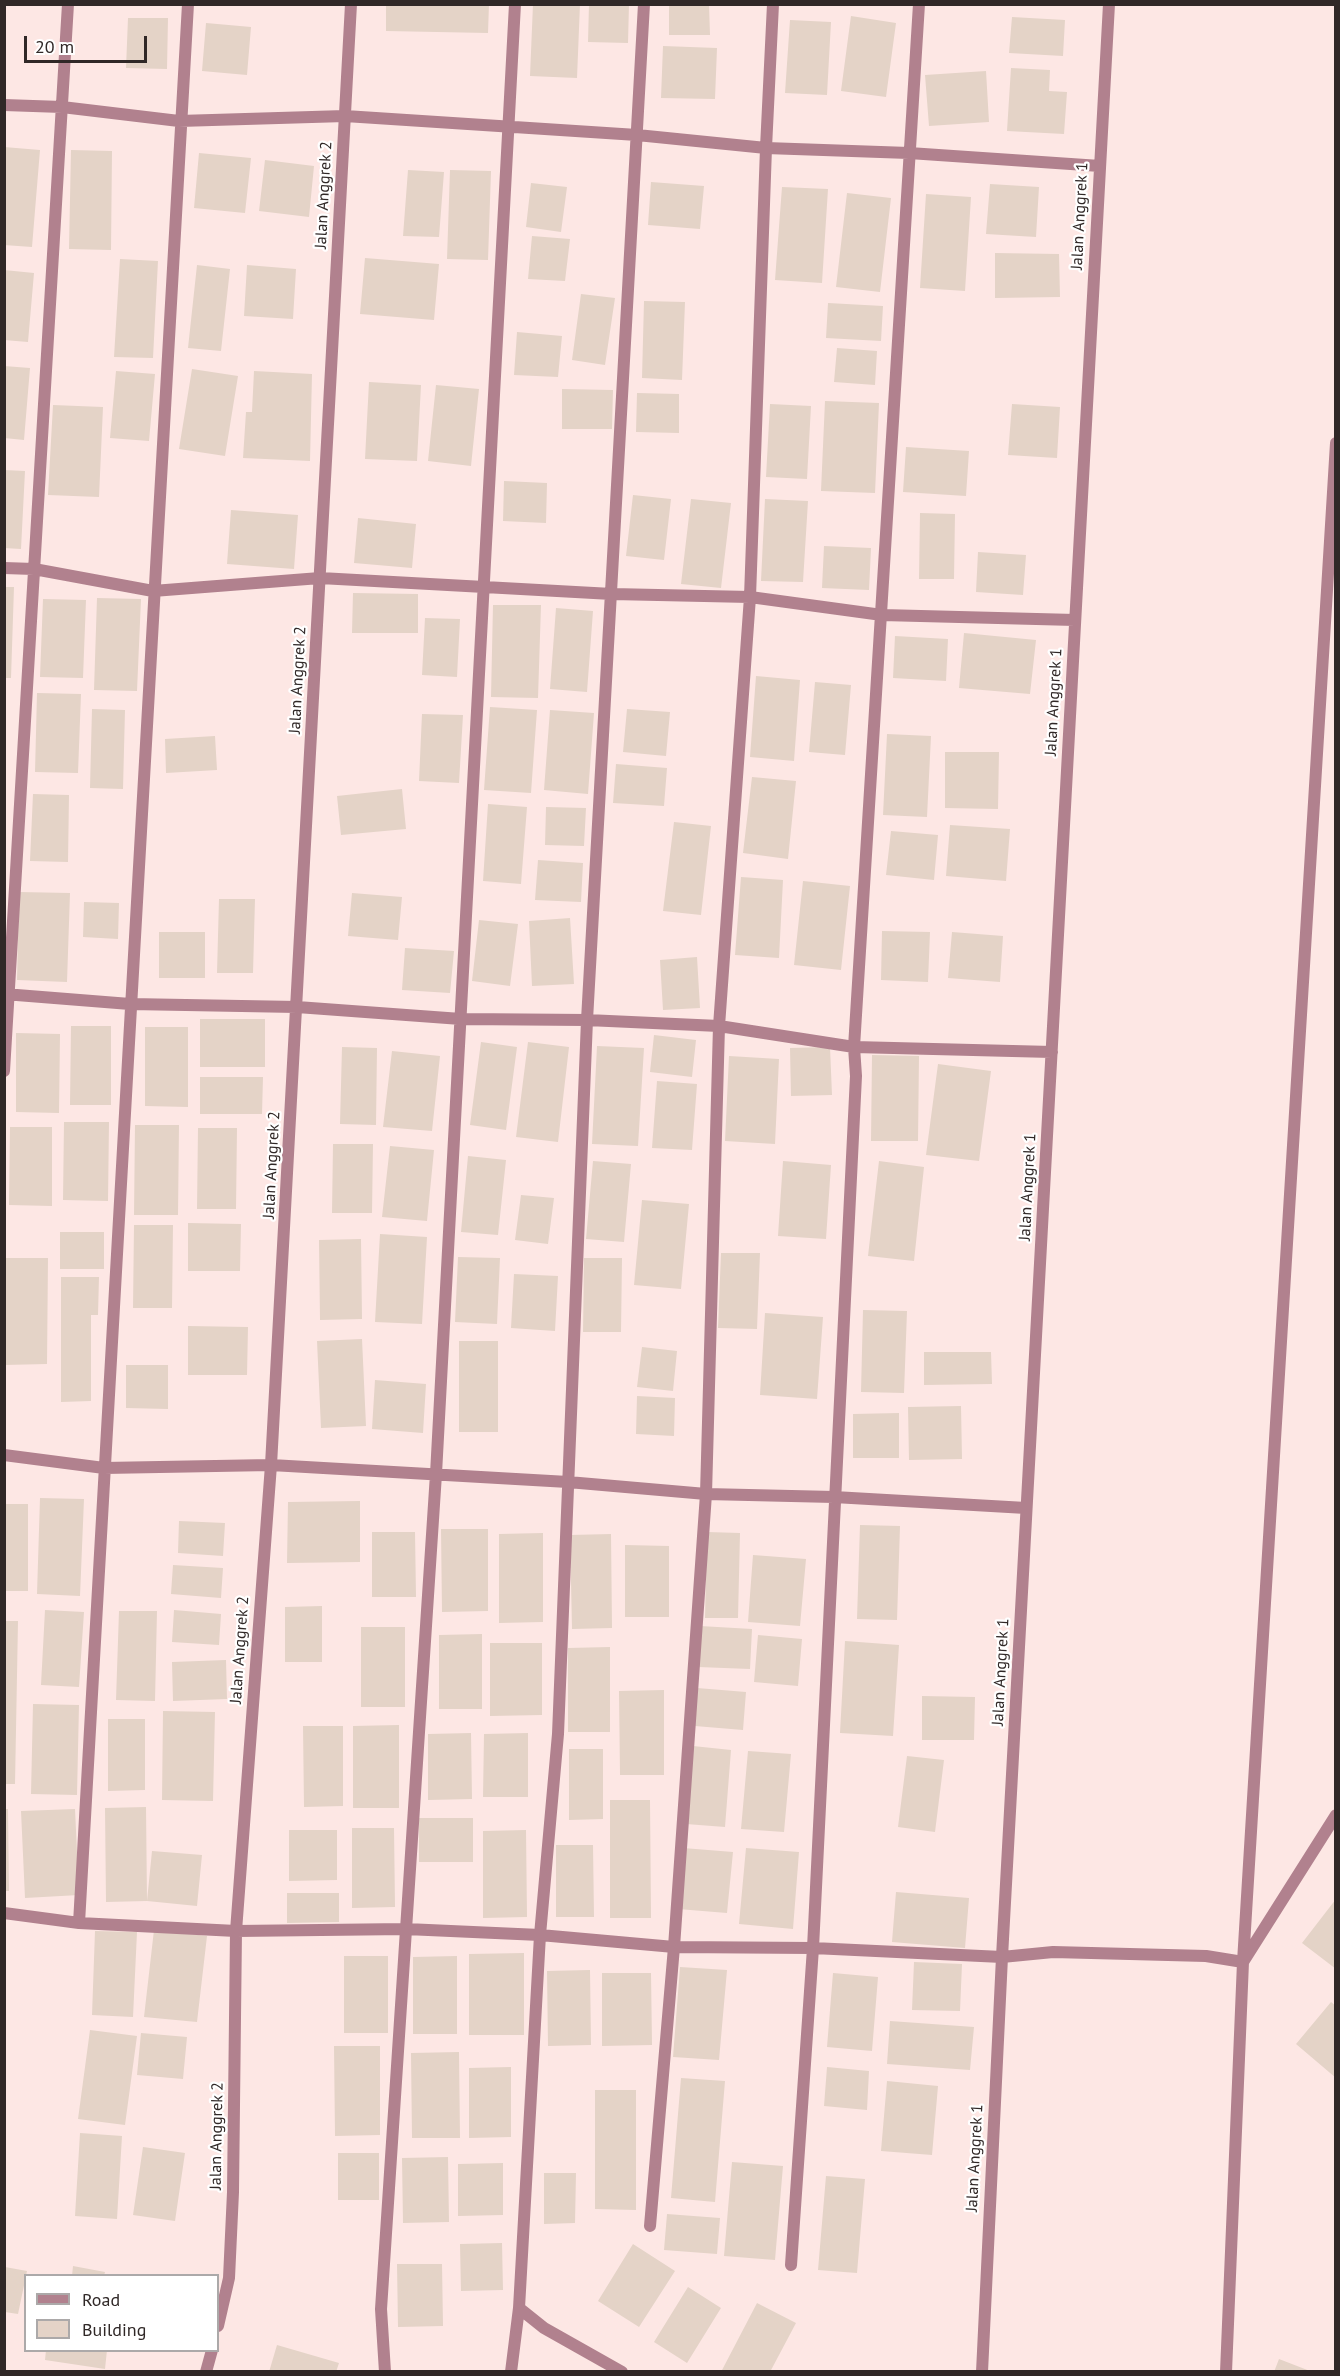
<!DOCTYPE html>
<style>
body{margin:0}
#map{position:relative;width:1340px;height:2376px;overflow:hidden;background:#fde7e4;font-family:"PT Sans",sans-serif}
canvas{display:block}
.frame{position:absolute;inset:0;border:6px solid #302827;pointer-events:none}
.legend{position:absolute;left:24px;top:2274px;width:195px;height:78px;box-sizing:border-box;background:#fff;border:2px solid #aca9a9;margin:0;padding:8px 10px;list-style:none;font-size:18px;color:#302827}
.legend li{display:flex;align-items:center;gap:12px;height:30px}
.legend b{width:30px;border:2px solid #aca9a9}
.scale{position:absolute;left:24px;top:36px;width:123px;height:27px;box-sizing:border-box;border:3px solid #302827;border-top:0;padding-left:8px;font-size:18px;line-height:21px;white-space:nowrap;color:#302827;-webkit-text-stroke:4px #fff;paint-order:stroke}
</style>
<div id="map">
<canvas width="1340" height="2376"></canvas>
<div class="frame"></div>
<ul class="legend">
<li><b style="height:8px;background:#b1818e"></b>Road</li>
<li><b style="height:16px;background:#e4d3c7"></b>Building</li>
</ul>
<div class="scale">20 m</div>
</div>
<script>
const c = document.querySelector('canvas').getContext('2d');
c.lineJoin = 'round';
function fillPath(path, color) { c.fillStyle = color; c.fill(path, 'evenodd'); }
const toPath = rows => new Path2D(rows.map(r => 'M' + r).join(''));
function stroke(path, color, width, dash) { c.strokeStyle = color; c.lineWidth = width; c.lineCap = dash ? 'butt' : 'round'; c.setLineDash(dash || []); c.stroke(path); }
function label(font, color, halo, rows, align = 'center') {
  c.font = font + ' "PT Sans",sans-serif'; c.lineWidth = 4.5; c.setLineDash([]); c.textBaseline = 'middle'; c.strokeStyle = halo; c.fillStyle = color; for (const [text, x, y, turn = 0] of rows) {
    c.save(); c.translate(x, y); c.rotate((+turn || 0) * Math.PI / 180); c.textAlign = isNaN(turn) ? turn : align; if (halo) c.strokeText(text, 0, 0); c.fillText(text, 0, 0); c.restore();
  }
}
const building = toPath([
 [386,4,489,4,488,33,386,31],
 [533,4,580,4,577,78,530,76],
 [589,4,629,4,628,43,588,42],
 [669,4,709,4,710,35,669,35],
 [851,16,896,23,886,97,841,91],
 [1012,17,1065,20,1063,56,1009,53],
 [128,18,168,18,167,69,126,68],
 [790,20,831,22,827,95,785,93],
 [206,23,251,27,247,75,202,71],
 [663,46,717,48,715,99,661,98],
 [1011,68,1050,70,1049,91,1067,92,1064,134,1007,131],
 [986,71,989,122,929,126,925,75],
 [4,147,40,150,32,247,4,245],
 [71,150,112,151,111,250,69,249],
 [199,153,251,158,245,213,194,208],
 [265,160,314,166,309,217,259,211],
 [408,170,444,172,439,237,403,236],
 [450,170,491,171,488,260,447,259],
 [651,182,704,186,700,229,648,225],
 [531,183,567,187,561,232,526,227],
 [990,184,1039,187,1036,237,986,234],
 [782,187,828,189,822,283,775,280],
 [847,193,891,198,880,292,836,287],
 [926,194,971,197,965,291,920,288],
 [532,236,570,239,565,281,528,279],
 [995,253,1059,254,1060,297,995,298],
 [365,258,439,264,434,320,360,314],
 [120,259,158,261,153,358,114,357],
 [197,265,230,269,221,351,188,348],
 [247,265,296,269,293,319,244,316],
 [4,270,34,273,28,342,4,340],
 [581,294,615,298,605,365,572,360],
 [644,301,685,302,682,380,642,378],
 [828,303,883,306,881,341,826,338],
 [517,332,562,336,558,377,514,375],
 [837,348,877,351,875,385,834,382],
 [4,366,30,368,24,440,4,438],
 [192,369,238,376,225,456,179,449],
 [116,371,155,374,149,441,110,438],
 [254,371,312,374,310,461,243,458,246,412,252,412],
 [369,382,421,385,417,461,365,459],
 [436,385,479,389,471,466,428,461],
 [562,389,613,390,612,429,562,429],
 [637,393,679,394,679,433,636,432],
 [825,401,879,403,875,493,821,491],
 [770,404,811,406,807,479,766,477],
 [1012,404,1060,407,1057,458,1008,455],
 [53,405,103,407,99,497,48,495],
 [906,447,969,451,966,496,903,492],
 [4,470,25,471,21,549,4,548],
 [504,481,547,483,546,523,503,521],
 [633,495,671,499,664,560,626,556],
 [691,499,731,503,721,588,681,584],
 [765,499,808,501,803,582,761,581],
 [231,510,298,515,294,569,227,564],
 [920,513,955,514,954,579,919,579],
 [358,518,416,524,412,568,354,563],
 [824,546,871,548,869,590,822,588],
 [978,552,1026,555,1023,595,976,592],
 [4,587,14,587,11,678,4,678],
 [353,593,418,594,418,633,352,633],
 [97,598,141,599,137,691,94,690],
 [43,599,86,600,83,678,40,677],
 [493,605,541,605,538,698,491,697],
 [556,608,593,611,587,692,550,689],
 [425,618,460,619,457,677,422,675],
 [964,633,1036,640,1030,694,959,688],
 [895,636,948,639,946,681,893,678],
 [756,676,800,680,794,761,750,757],
 [815,682,851,685,845,755,809,752],
 [37,693,81,694,78,773,35,772],
 [490,707,537,710,531,793,484,790],
 [92,709,125,710,123,789,90,788],
 [627,709,670,712,666,756,623,752],
 [550,710,594,713,588,794,544,790],
 [422,714,463,715,459,783,419,781],
 [887,734,931,736,927,817,883,815],
 [215,736,217,770,166,773,165,739],
 [945,752,999,752,998,809,945,808],
 [616,764,667,768,664,806,613,803],
 [752,777,796,781,788,859,743,853],
 [402,789,406,829,341,835,337,796],
 [33,794,69,795,68,862,30,861],
 [488,804,527,807,521,884,483,881],
 [546,807,586,808,584,846,545,845],
 [674,822,711,826,701,915,663,911],
 [950,825,1010,829,1006,881,946,876],
 [891,831,938,835,934,880,886,875],
 [538,860,583,863,581,902,535,900],
 [741,877,783,880,779,958,735,955],
 [803,881,850,886,841,970,794,965],
 [19,892,70,893,67,982,17,980],
 [352,893,402,897,398,940,348,936],
 [219,899,255,899,253,973,217,973],
 [84,902,119,903,118,939,83,937],
 [570,918,574,984,532,986,529,921],
 [479,920,518,924,510,986,472,981],
 [882,931,930,932,928,982,881,980],
 [159,932,205,932,205,978,159,978],
 [952,932,1003,936,1000,982,948,978],
 [405,948,454,951,450,993,402,990],
 [697,957,700,1008,663,1010,660,960],
 [200,1019,265,1019,265,1067,200,1067],
 [71,1026,111,1026,111,1105,70,1105],
 [145,1027,188,1027,188,1107,145,1106],
 [16,1033,60,1034,59,1113,16,1112],
 [654,1035,696,1040,692,1077,650,1072],
 [481,1042,517,1047,506,1130,470,1125],
 [528,1042,569,1047,558,1142,516,1137],
 [597,1046,644,1048,638,1146,592,1144],
 [342,1047,377,1048,376,1125,340,1124],
 [830,1047,832,1095,791,1096,790,1048],
 [392,1051,440,1056,432,1131,383,1127],
 [872,1055,919,1056,918,1141,871,1141],
 [729,1056,779,1059,775,1144,725,1141],
 [938,1064,991,1071,979,1161,926,1155],
 [200,1077,263,1077,262,1114,200,1114],
 [657,1081,697,1084,692,1150,652,1148],
 [64,1122,109,1122,108,1201,63,1200],
 [135,1125,179,1125,178,1215,134,1215],
 [10,1127,52,1127,52,1206,9,1205],
 [198,1128,237,1128,236,1209,197,1209],
 [333,1144,373,1144,372,1213,332,1213],
 [390,1146,434,1150,427,1221,382,1217],
 [468,1156,506,1160,498,1235,461,1232],
 [593,1161,631,1164,624,1242,586,1239],
 [783,1161,831,1165,826,1239,778,1236],
 [879,1161,924,1167,914,1261,868,1256],
 [521,1195,554,1198,548,1244,515,1240],
 [642,1200,689,1204,681,1289,634,1285],
 [188,1223,241,1224,240,1271,188,1271],
 [134,1225,173,1225,172,1308,133,1308],
 [60,1232,104,1232,104,1269,60,1269],
 [380,1234,427,1237,422,1324,375,1322],
 [361,1239,362,1319,320,1320,319,1240],
 [721,1253,760,1253,757,1329,718,1328],
 [458,1257,500,1258,497,1324,455,1322],
 [4,1258,48,1258,47,1364,4,1365],
 [584,1258,622,1258,621,1332,583,1332],
 [514,1274,558,1276,555,1331,511,1328],
 [61,1277,99,1277,98,1315,91,1315,91,1401,61,1402],
 [863,1310,907,1311,904,1393,861,1392],
 [765,1313,823,1317,817,1399,760,1395],
 [188,1326,248,1327,247,1375,188,1375],
 [362,1339,366,1426,321,1428,317,1341],
 [459,1341,498,1341,498,1432,459,1432],
 [642,1347,677,1351,673,1391,637,1387],
 [924,1352,991,1352,992,1384,924,1385],
 [126,1365,168,1365,168,1409,126,1408],
 [375,1380,426,1384,423,1433,372,1429],
 [637,1396,675,1398,674,1436,636,1434],
 [961,1406,962,1459,909,1460,908,1407],
 [899,1413,899,1458,853,1458,853,1414],
 [40,1498,84,1499,80,1596,37,1594],
 [360,1501,360,1562,287,1563,288,1502],
 [4,1504,28,1504,28,1591,4,1591],
 [179,1521,225,1523,223,1556,178,1553],
 [860,1525,900,1526,897,1620,857,1619],
 [441,1529,488,1529,488,1611,442,1612],
 [372,1532,415,1532,416,1597,372,1597],
 [707,1532,740,1533,738,1618,705,1618],
 [543,1533,543,1622,499,1623,499,1534],
 [611,1534,612,1628,572,1629,570,1535],
 [625,1545,669,1546,669,1617,625,1617],
 [753,1555,806,1559,800,1626,748,1622],
 [173,1565,223,1568,221,1598,171,1594],
 [322,1606,322,1662,285,1662,285,1607],
 [45,1610,84,1612,79,1687,41,1685],
 [174,1610,221,1614,219,1645,172,1642],
 [119,1611,157,1611,155,1701,116,1700],
 [4,1621,18,1621,15,1784,4,1784],
 [700,1626,752,1629,750,1669,698,1667],
 [361,1627,405,1627,405,1707,361,1707],
 [482,1634,482,1709,439,1709,439,1635],
 [758,1635,802,1639,798,1686,754,1682],
 [845,1641,899,1645,893,1736,840,1733],
 [490,1643,542,1643,542,1715,490,1716],
 [610,1647,610,1732,568,1732,568,1648],
 [226,1660,227,1699,173,1701,172,1662],
 [697,1688,746,1692,743,1730,695,1726],
 [664,1690,664,1775,620,1775,619,1691],
 [922,1696,975,1697,974,1740,922,1740],
 [33,1704,79,1705,77,1795,31,1794],
 [163,1711,215,1712,213,1801,162,1800],
 [108,1719,145,1719,145,1790,108,1791],
 [399,1725,399,1808,353,1808,353,1726],
 [303,1726,343,1726,343,1806,304,1807],
 [471,1733,472,1799,428,1800,428,1734],
 [528,1733,528,1797,483,1797,484,1734],
 [693,1746,731,1750,725,1827,686,1824],
 [569,1749,603,1749,603,1819,569,1820],
 [748,1751,791,1754,784,1832,741,1829],
 [907,1756,944,1760,935,1832,898,1827],
 [610,1800,650,1800,651,1918,610,1918],
 [146,1807,147,1901,106,1902,105,1808],
 [4,1809,8,1809,9,1891,4,1891],
 [75,1809,79,1895,25,1898,21,1811],
 [419,1818,473,1818,473,1862,419,1862],
 [352,1828,394,1828,395,1907,352,1908],
 [289,1830,337,1830,337,1880,289,1881],
 [526,1830,527,1917,483,1918,483,1831],
 [556,1845,593,1845,594,1917,556,1917],
 [683,1848,733,1852,727,1913,678,1909],
 [746,1848,799,1852,793,1929,739,1924],
 [152,1851,202,1855,197,1906,147,1901],
 [896,1892,969,1898,965,1948,892,1942],
 [287,1893,339,1893,339,1922,287,1923],
 [1336,1899,1336,1969,1302,1943],
 [154,1930,207,1936,197,2022,144,2017],
 [95,1931,137,1932,133,2017,92,2015],
 [524,1953,524,2035,469,2035,469,1954],
 [344,1956,388,1956,388,2033,344,2033],
 [457,1956,457,2034,413,2034,413,1957],
 [914,1962,962,1964,960,2011,912,2010],
 [680,1967,727,1970,719,2060,673,2057],
 [590,1970,591,2045,548,2046,547,1971],
 [602,1973,651,1973,652,2045,602,2046],
 [833,1973,878,1977,872,2051,827,2047],
 [1331,2002,1336,2006,1336,2078,1296,2044],
 [890,2021,974,2027,970,2070,887,2064],
 [90,2030,137,2036,125,2125,78,2119],
 [141,2033,187,2037,183,2079,137,2075],
 [334,2046,380,2046,380,2135,335,2136],
 [459,2052,460,2138,412,2138,411,2053],
 [511,2067,511,2137,469,2138,469,2068],
 [827,2067,869,2071,867,2110,824,2106],
 [681,2078,725,2081,715,2202,671,2198],
 [887,2081,938,2086,932,2155,881,2151],
 [595,2090,636,2090,636,2210,595,2209],
 [80,2133,122,2136,117,2219,75,2216],
 [143,2147,185,2153,175,2221,133,2215],
 [338,2153,379,2153,379,2200,338,2200],
 [448,2157,449,2222,403,2223,402,2158],
 [732,2162,783,2166,775,2260,724,2256],
 [503,2163,503,2215,458,2216,458,2164],
 [544,2173,576,2173,575,2223,544,2224],
 [826,2176,865,2179,857,2273,818,2270],
 [667,2214,720,2218,717,2254,664,2250],
 [502,2243,503,2290,461,2291,460,2244],
 [633,2244,675,2271,639,2327,598,2301],
 [397,2264,442,2264,443,2326,398,2327],
 [73,2266,105,2272,104,2276,72,2276],
 [5,2267,27,2271,18,2314,5,2312],
 [688,2287,721,2308,687,2363,654,2342],
 [757,2303,796,2323,770,2372,721,2372],
 [277,2345,339,2363,336,2372,269,2372],
 [46,2350,107,2350,105,2369,45,2360],
 [1279,2359,1310,2371,1310,2372,1274,2372]
]);
const minor = toPath([
 [188,4,79,1923,236,1931,406,1929,540,1935,674,1947,813,1948,1002,1957,1053,1952,1206,1956,1243,1962,1336,1815],
 [4,105,62,107,179,121,345,116,637,135,766,148,909,153,1100,166],
 [4,568,34,569,153,591,320,578,612,594,750,597,882,615,1075,620],
 [4,994,130,1004,297,1007,461,1019,587,1020,719,1026,854,1047,1052,1052],
 [4,1071,68,4],
 [4,1455,104,1468,271,1465,568,1482,706,1494,834,1497,1026,1508],
 [4,1913,79,1923],
 [650,2226,674,1947,706,1494,719,1026,750,597,766,148,773,4],
 [791,2265,813,1948,856,1076,854,1047,919,4],
 [218,2326,229,2278,233,2192,236,1931,271,1465,351,4],
 [206,2372,212,2350],
 [385,2372,381,2309,436,1474,515,4],
 [511,2372,519,2308],
 [622,2372,544,2328,519,2308,540,1935,558,1734,587,1020,644,4],
 [982,2372,1002,1957,1109,4],
 [1226,2372,1243,1962,1336,443]
]);
const streetNames = [
 ["Jalan Anggrek 2",324,195,-87],
 ["Jalan Anggrek 1",1080,216,-87],
 ["Jalan Anggrek 2",298,680,-87],
 ["Jalan Anggrek 1",1054,702,-87],
 ["Jalan Anggrek 2",272,1165,-87],
 ["Jalan Anggrek 1",1028,1187,-87],
 ["Jalan Anggrek 2",240,1650,-86],
 ["Jalan Anggrek 1",1001,1672,-87],
 ["Jalan Anggrek 2",217,2136,-89],
 ["Jalan Anggrek 1",975,2158,-87]
];
fillPath(building, '#e4d3c7');
stroke(minor, '#b1818e', 12);
label('16px', '#302827', '#fff', streetNames);
</script>
